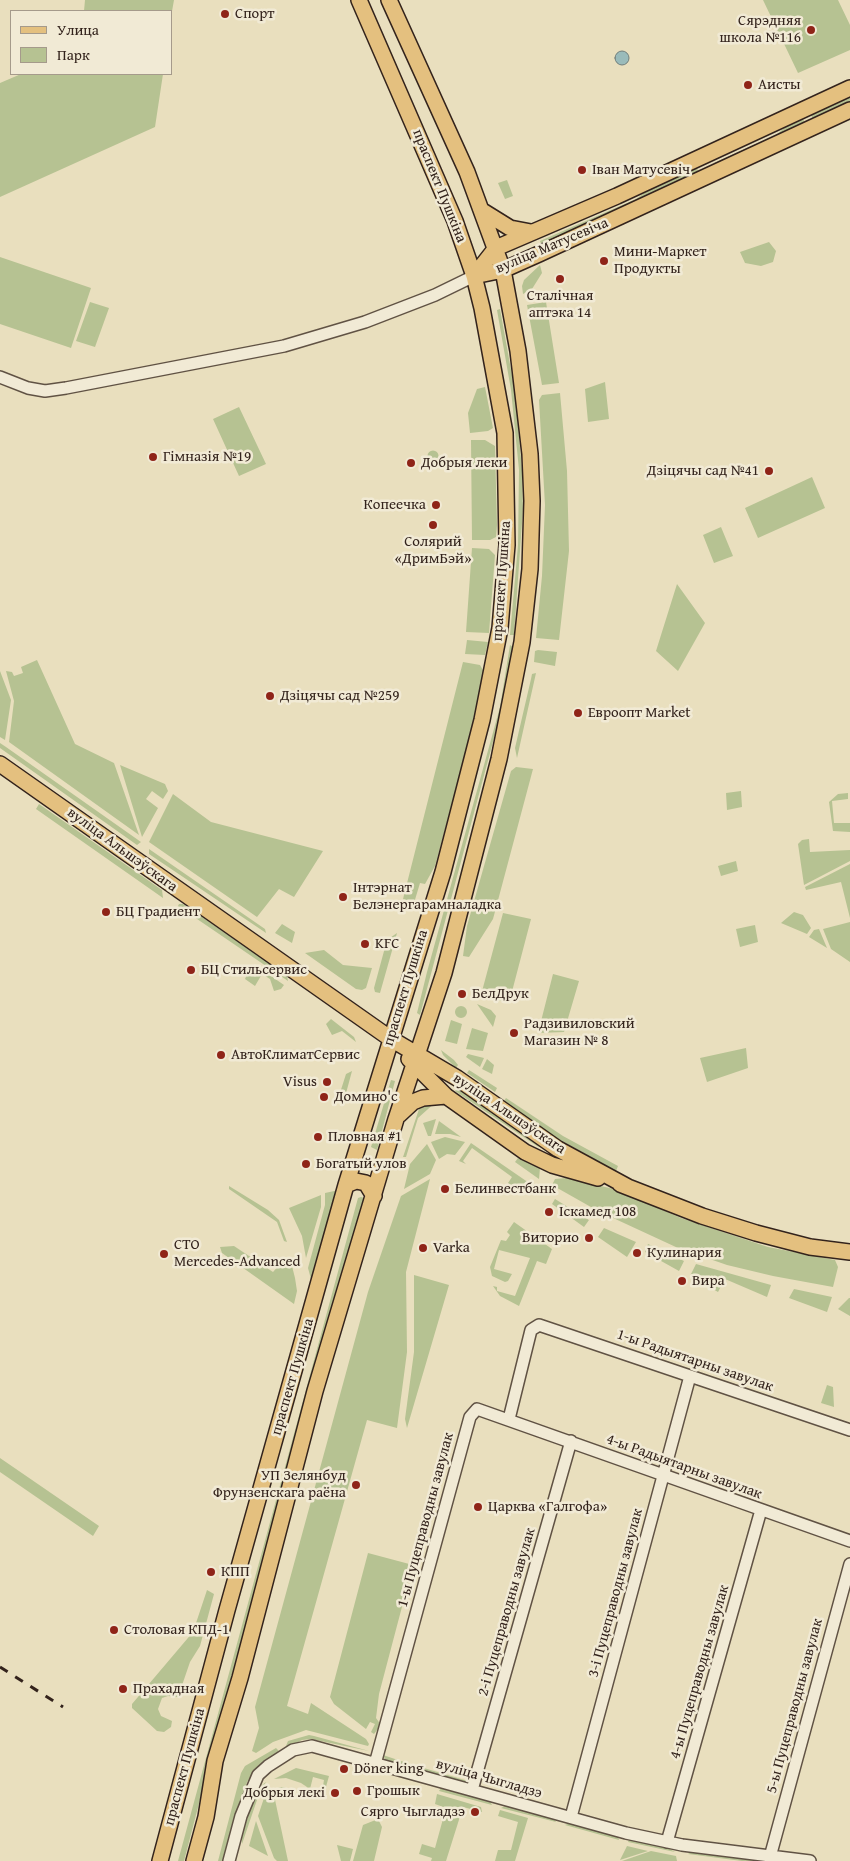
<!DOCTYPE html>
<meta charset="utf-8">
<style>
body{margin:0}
#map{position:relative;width:850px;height:1861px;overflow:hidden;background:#e9dfbe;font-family:"Gentium Book Plus",serif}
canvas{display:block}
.legend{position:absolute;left:10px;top:10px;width:162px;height:65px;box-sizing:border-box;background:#f1ead5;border:1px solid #a59a8b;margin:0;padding:6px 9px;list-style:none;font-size:15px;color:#33231c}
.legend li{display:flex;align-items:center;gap:10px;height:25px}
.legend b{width:25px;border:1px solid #a59a8b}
</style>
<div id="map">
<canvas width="850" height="1861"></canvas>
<ul class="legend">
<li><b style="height:6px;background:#e4c07f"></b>Улица</li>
<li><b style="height:14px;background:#b6c292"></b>Парк</li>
</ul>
</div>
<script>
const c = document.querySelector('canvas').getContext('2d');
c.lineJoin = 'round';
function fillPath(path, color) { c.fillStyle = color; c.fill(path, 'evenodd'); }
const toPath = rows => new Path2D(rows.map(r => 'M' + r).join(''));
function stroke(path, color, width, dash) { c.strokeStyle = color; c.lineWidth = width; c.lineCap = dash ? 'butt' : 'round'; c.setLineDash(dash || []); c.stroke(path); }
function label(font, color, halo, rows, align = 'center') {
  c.font = font + ' "Gentium Book Plus",serif'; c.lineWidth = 5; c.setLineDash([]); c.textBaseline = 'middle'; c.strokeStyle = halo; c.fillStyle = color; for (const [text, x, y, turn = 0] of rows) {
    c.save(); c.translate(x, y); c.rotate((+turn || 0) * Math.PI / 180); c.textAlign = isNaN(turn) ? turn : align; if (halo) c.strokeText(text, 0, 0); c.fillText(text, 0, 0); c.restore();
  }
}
const green = toPath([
 [85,0,174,0,171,17,171,11,84,11],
 [763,0,838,0,850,25,850,50,798,73],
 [21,74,163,74,155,127,0,197,0,83],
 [850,95,850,102,812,118,811,113],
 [802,117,805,123,716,166,714,163,776,135,789,124],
 [696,167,700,174,542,246,540,241,636,199,658,183],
 [507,180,513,196,505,199,498,183],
 [769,242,776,251,773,262,761,266,745,263,740,252],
 [0,257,91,288,71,348,0,324],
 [540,265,542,273,532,289,523,294,522,286,524,280],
 [90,302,109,308,95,347,76,341],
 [546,302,559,383,542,385,527,305],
 [500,309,515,392,522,470,523,509,514,635,510,635,518,545,519,470,511,390,497,310],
 [605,382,609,419,588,422,585,389],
 [485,387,493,428,488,431,470,433,468,413,477,389],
 [560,393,567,471,569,551,559,640,536,638,542,576,545,505,539,400,542,395],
 [239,407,266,464,239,476,213,419],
 [471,440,485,440,495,446,497,525,496,537,490,540,472,540],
 '427.5 456a5.5 5.5 0 1 1 11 0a5.5 5.5 0 1 1-11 0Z',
 [812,477,825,508,758,538,745,508],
 [721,527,733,556,714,563,703,535],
 [472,548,489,549,495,555,489,633,466,632],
 [677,584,705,623,678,671,656,651],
 [467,640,488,642,485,655,465,654],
 [510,645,513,647,509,678,502,708,420,1015,417,1013,427,972,500,707],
 [538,650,557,652,555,666,534,662,535,651],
 [37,660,75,744,114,763,139,835,9,742,14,701,6,671,12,672,14,676,23,673,21,667],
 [463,662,480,665,484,672,472,729,435,866,425,884,420,883,414,903,403,899],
 [0,671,11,700,5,740,0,737],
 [536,673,517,758,515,748,531,679,532,674],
 [0,743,6,747,141,842,137,845,0,748],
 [120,765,165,784,168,791,163,799,152,791,146,799,158,808,142,837],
 [516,767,533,769,493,919,469,957,463,956,467,926,511,771],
 [741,791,742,807,727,810,726,793],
 [848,793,848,799,832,801,834,823,850,823,850,832,833,831,829,802,838,794],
 [173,794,211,822,323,851,294,897,279,889,257,917,149,842],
 [39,804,162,890,163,898,36,809],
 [809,839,810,852,850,850,850,861,804,885,798,844,802,840],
 [149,849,265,929,266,933,149,854],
 [736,861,738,871,721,876,718,866],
 [850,864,850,918,841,882,806,890,805,887],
 [179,904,183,904,282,972,287,976,288,981,178,906],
 [794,912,803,915,811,928,807,934,781,923],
 [503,913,531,919,509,1003,481,995],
 [850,922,850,962,831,949,823,929],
 [282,924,295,932,292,943,275,933],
 [755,925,758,942,740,947,736,929],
 [819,929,827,948,809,937,814,930],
 [397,933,380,993,375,992,374,988,387,940],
 [324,950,343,965,372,968,366,988,362,990,356,989,305,953],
 [253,967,258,967,284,985,281,989,274,991,270,979,262,974,255,986,245,979,249,970],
 [553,974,579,981,564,1032,538,1033],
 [477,1004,491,1010,496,1016,493,1027],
 '455 1012a6 6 0 1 1 12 0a6 6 0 1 1-12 0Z',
 [331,1019,354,1037,356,1042,342,1031,332,1035,326,1024],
 [451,1020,462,1024,457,1044,445,1041],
 [472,1028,488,1033,483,1051,466,1049],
 [746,1048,748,1068,707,1082,700,1058],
 [441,1050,454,1060,458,1065,456,1068,443,1055],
 [468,1054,484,1058,480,1067,466,1057],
 [487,1059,494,1065,492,1074,482,1069],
 [469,1070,497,1088,495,1092,467,1073],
 [352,1071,345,1097,339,1096,346,1074],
 [391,1080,395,1081,377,1150,371,1147],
 [458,1088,550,1151,537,1146,455,1091],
 [506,1098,563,1136,618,1166,616,1171,560,1140,507,1104,504,1101],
 [437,1101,418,1118,406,1157,403,1157,419,1109,423,1104],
 [436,1119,431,1136,428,1136,423,1123],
 [439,1121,461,1137,450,1134,435,1134],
 [445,1137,465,1142,455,1155,447,1154,439,1159,431,1142],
 [471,1143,532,1185,527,1191,517,1190,508,1183,512,1177,472,1148,463,1161,466,1164,459,1161],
 [427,1144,436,1160,430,1174,404,1189,410,1164],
 [518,1158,540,1168,539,1179,515,1162],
 [566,1178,614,1189,681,1218,768,1247,835,1260,838,1267,833,1287,773,1276,727,1265,678,1248,598,1211,552,1185,555,1179],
 [430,1179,406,1272,407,1352,397,1428,367,1420,287,1706,308,1714,311,1703,366,1739,369,1744,368,1746,306,1730,273,1742,256,1753,252,1751,259,1728,255,1707,368,1292,401,1196],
 [229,1186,268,1210,279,1220,287,1242,284,1241,277,1222,229,1189],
 [339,1190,312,1283,308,1268,325,1205,325,1193],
 [321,1195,321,1207,306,1258,302,1236,289,1208],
 [361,1197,364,1198,346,1266,258,1577,184,1861,178,1861,358,1198],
 [555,1199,589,1220,584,1227,552,1204],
 [514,1222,552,1249,546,1264,537,1261,519,1306,500,1296,493,1286,497,1287,497,1291,515,1296,530,1258,499,1250,494,1269,512,1274,508,1281,505,1282,492,1276,490,1267,501,1240,506,1241,510,1235,507,1232],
 [604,1228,636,1242,627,1257,598,1237],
 [648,1244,684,1261,679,1271,645,1252],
 [234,1246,273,1272,282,1262,289,1262,292,1266,295,1278,297,1291,294,1304,222,1253,220,1247],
 [696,1264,771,1285,767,1297,725,1279,718,1292,690,1276],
 [414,1275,449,1285,407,1428,405,1419,414,1352],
 [794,1289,832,1297,827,1312,789,1298],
 [849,1298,850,1298,850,1316,838,1309],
 [827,1385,833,1387,834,1407,821,1403],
 [0,1458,99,1526,93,1536,0,1472],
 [368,1553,413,1565,379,1694,376,1718,381,1725,374,1734,371,1732,375,1724,370,1722,366,1729,334,1704,330,1697],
 [207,1590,214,1594,200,1646,190,1662,178,1697,168,1696,162,1698,158,1709,161,1716,172,1721,171,1727,164,1732,157,1731,132,1708,132,1704,193,1632],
 [309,1735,314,1736,369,1751,311,1739,302,1740,287,1748,286,1746,288,1741],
 [276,1748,279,1751,278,1753,253,1773,247,1782,225,1861,218,1861,241,1773,245,1766],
 [383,1755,410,1764,468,1781,465,1782,386,1761],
 [296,1768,329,1776,324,1794,322,1792,324,1780,313,1777,310,1789,301,1783,286,1778,274,1779],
 [266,1782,258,1797,242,1844,242,1835,252,1803,261,1786],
 [281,1787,291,1789,274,1795,288,1861,277,1861,274,1858,258,1816,266,1792],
 [441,1788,490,1801,492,1805,439,1791],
 [437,1794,481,1807,482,1812,463,1807,446,1861,431,1861,432,1858,419,1854,422,1844,435,1848,446,1808,435,1804],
 [505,1806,554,1819,556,1822,501,1808],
 [500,1810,528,1818,515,1861,495,1861,498,1850,511,1850,518,1822,498,1816],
 [378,1819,382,1827,374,1861,353,1861,363,1825],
 [256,1821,268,1856,249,1846],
 [570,1823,618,1837,619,1840,565,1825],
 [629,1840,668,1848,675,1852,628,1842],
 [337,1845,353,1849,350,1861,341,1861],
 [627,1846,648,1851,620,1860],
 [651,1851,676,1856,677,1861,622,1861],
 [691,1852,695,1852,767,1861,742,1861,688,1854]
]);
const water = toPath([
 '615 58a7 7 0 1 1 14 0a7 7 0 1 1-14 0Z'
]);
const minor = toPath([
 [0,377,28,388,45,391,66,388,284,346,365,322,435,295,474,276],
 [509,1419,531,1330,539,1325,850,1430],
 [375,1764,470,1417,477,1409,850,1541],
 [472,1790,571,1441],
 [571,1817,690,1376],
 [667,1842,761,1510],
 [770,1857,850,1564],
 [229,1861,241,1816,258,1775,268,1766,293,1750,312,1746,626,1833,682,1845,810,1861]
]);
const major = toPath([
 [481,210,510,228,531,232],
 [474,276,496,248,617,196,850,88],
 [474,276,503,270,539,254,850,110],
 [0,764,391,1039,457,1078,558,1149,628,1187],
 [409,1059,446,1096,525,1152,552,1165,598,1178],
 [399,1115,413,1102,423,1098,446,1096],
 [620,1184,702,1216,756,1233,810,1247,850,1252],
 [346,1185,356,1181,366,1183,374,1196],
 [160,1861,227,1610,346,1185,443,872,482,720,500,628,507,545,505,433,482,308,474,276,455,221,359,0],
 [194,1861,206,1817,215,1761,240,1678,315,1391,396,1119,444,973,499,759,522,642,530,569,532,501,530,454,518,351,503,270,467,172,389,0]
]);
const rail = toPath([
 [0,1667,63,1707]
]);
const markers = [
 [225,14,5,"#8f2418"],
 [811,30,5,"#8f2418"],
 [748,85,5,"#8f2418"],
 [582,170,5,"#8f2418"],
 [604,261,5,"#8f2418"],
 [560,279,5,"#8f2418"],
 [153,457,5,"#8f2418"],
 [411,463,5,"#8f2418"],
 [769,471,5,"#8f2418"],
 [436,505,5,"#8f2418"],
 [433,525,5,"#8f2418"],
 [270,696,5,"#8f2418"],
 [578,713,5,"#8f2418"],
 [343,897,5,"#8f2418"],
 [106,912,5,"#8f2418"],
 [365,944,5,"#8f2418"],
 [191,970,5,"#8f2418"],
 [462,994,5,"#8f2418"],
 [514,1033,5,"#8f2418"],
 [221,1055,5,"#8f2418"],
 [327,1082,5,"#8f2418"],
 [324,1097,5,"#8f2418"],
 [318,1137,5,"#8f2418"],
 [306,1164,5,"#8f2418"],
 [445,1189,5,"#8f2418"],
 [549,1212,5,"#8f2418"],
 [589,1238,5,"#8f2418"],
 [423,1248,5,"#8f2418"],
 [637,1253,5,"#8f2418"],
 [164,1254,5,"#8f2418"],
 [682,1281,5,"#8f2418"],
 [356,1485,5,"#8f2418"],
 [478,1507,5,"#8f2418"],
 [211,1572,5,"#8f2418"],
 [114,1630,5,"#8f2418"],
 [123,1689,5,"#8f2418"],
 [344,1769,5,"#8f2418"],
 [357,1791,5,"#8f2418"],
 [335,1793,5,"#8f2418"],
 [475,1812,5,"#8f2418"]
];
const poiNames = [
 ["Спорт",235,14],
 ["Сярэдняя",801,21,"right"],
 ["школа №116",801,38,"right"],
 ["Аисты",758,85],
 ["Іван Матусевіч",592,170],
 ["Мини-Маркет",614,252],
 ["Продукты",614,269],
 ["Сталічная",560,296,"center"],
 ["аптэка 14",560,313,"center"],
 ["Гімназія №19",163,457],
 ["Добрыя леки",421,463],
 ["Дзіцячы сад №41",759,471,"right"],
 ["Копеечка",426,505,"right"],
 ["Солярий",433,542,"center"],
 ["«ДримБэй»",433,559,"center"],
 ["Дзіцячы сад №259",280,696],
 ["Евроопт Market",588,713],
 ["Інтэрнат",353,888],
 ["Белэнергарамналадка",353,905],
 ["БЦ Градиент",116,912],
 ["KFC",375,944],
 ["БЦ Стильсервис",201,970],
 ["БелДрук",472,994],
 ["Радзивиловский",524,1024],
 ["Магазин № 8",524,1041],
 ["АвтоКлиматСервис",231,1055],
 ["Visus",317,1082,"right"],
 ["Домино'c",334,1097],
 ["Пловная #1",328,1137],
 ["Богатый улов",316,1164],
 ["Белинвестбанк",455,1189],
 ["Іскамед 108",559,1212],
 ["Виторио",579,1238,"right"],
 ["СТО",174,1245],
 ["Mercedes-Advanced",174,1262],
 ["Varka",433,1248],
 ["Кулинария",647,1253],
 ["Вира",692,1281],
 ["УП Зелянбуд",346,1476,"right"],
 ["Фрунзенскага раёна",346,1493,"right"],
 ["Царква «Галгофа»",488,1507],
 ["КПП",221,1572],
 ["Столовая КПД-1",124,1630],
 ["Прахадная",133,1689],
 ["Döner king",354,1769],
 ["Грошык",367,1791],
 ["Добрыя лекі",325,1793,"right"],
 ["Сярго Чыгладзэ",465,1812,"right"]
];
const streetNames = [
 ["праспект Пушкіна",439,186,68],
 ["вуліца Матусевіча",552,246,-23],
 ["праспект Пушкіна",502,581,-86],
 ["вуліца Альшэўскага",122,850,36],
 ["праспект Пушкіна",406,988,-73],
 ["вуліца Альшэўскага",509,1114,34],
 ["1-ы Радыятарны завулак",695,1361,19],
 ["праспект Пушкіна",293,1377,-74],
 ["4-ы Радыятарны завулак",684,1467,20],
 ["1-ы Пуцеправодны завулак",426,1520,-75],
 ["3-і Пуцеправодны завулак",616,1593,-75],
 ["2-і Пуцеправодны завулак",507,1612,-74],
 ["4-ы Пуцеправодны завулак",700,1672,-74],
 ["5-ы Пуцеправодны завулак",795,1706,-75],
 ["праспект Пушкіна",185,1767,-75],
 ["вуліца Чыгладзэ",489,1779,16]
];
fillPath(green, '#b6c292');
fillPath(water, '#9abbba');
stroke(water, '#717e7b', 1);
stroke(minor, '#605244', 14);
stroke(major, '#33231c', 18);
stroke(minor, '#f1ead5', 11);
stroke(major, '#e4c07f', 15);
stroke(rail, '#33231c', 3, [9, 9]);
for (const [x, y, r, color] of markers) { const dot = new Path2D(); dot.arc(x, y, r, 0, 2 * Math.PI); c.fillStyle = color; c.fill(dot); stroke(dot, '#f1ead5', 2); }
label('15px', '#33231c', '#f1ead5', poiNames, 'left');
label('15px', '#33231c', '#f1ead5', streetNames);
</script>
